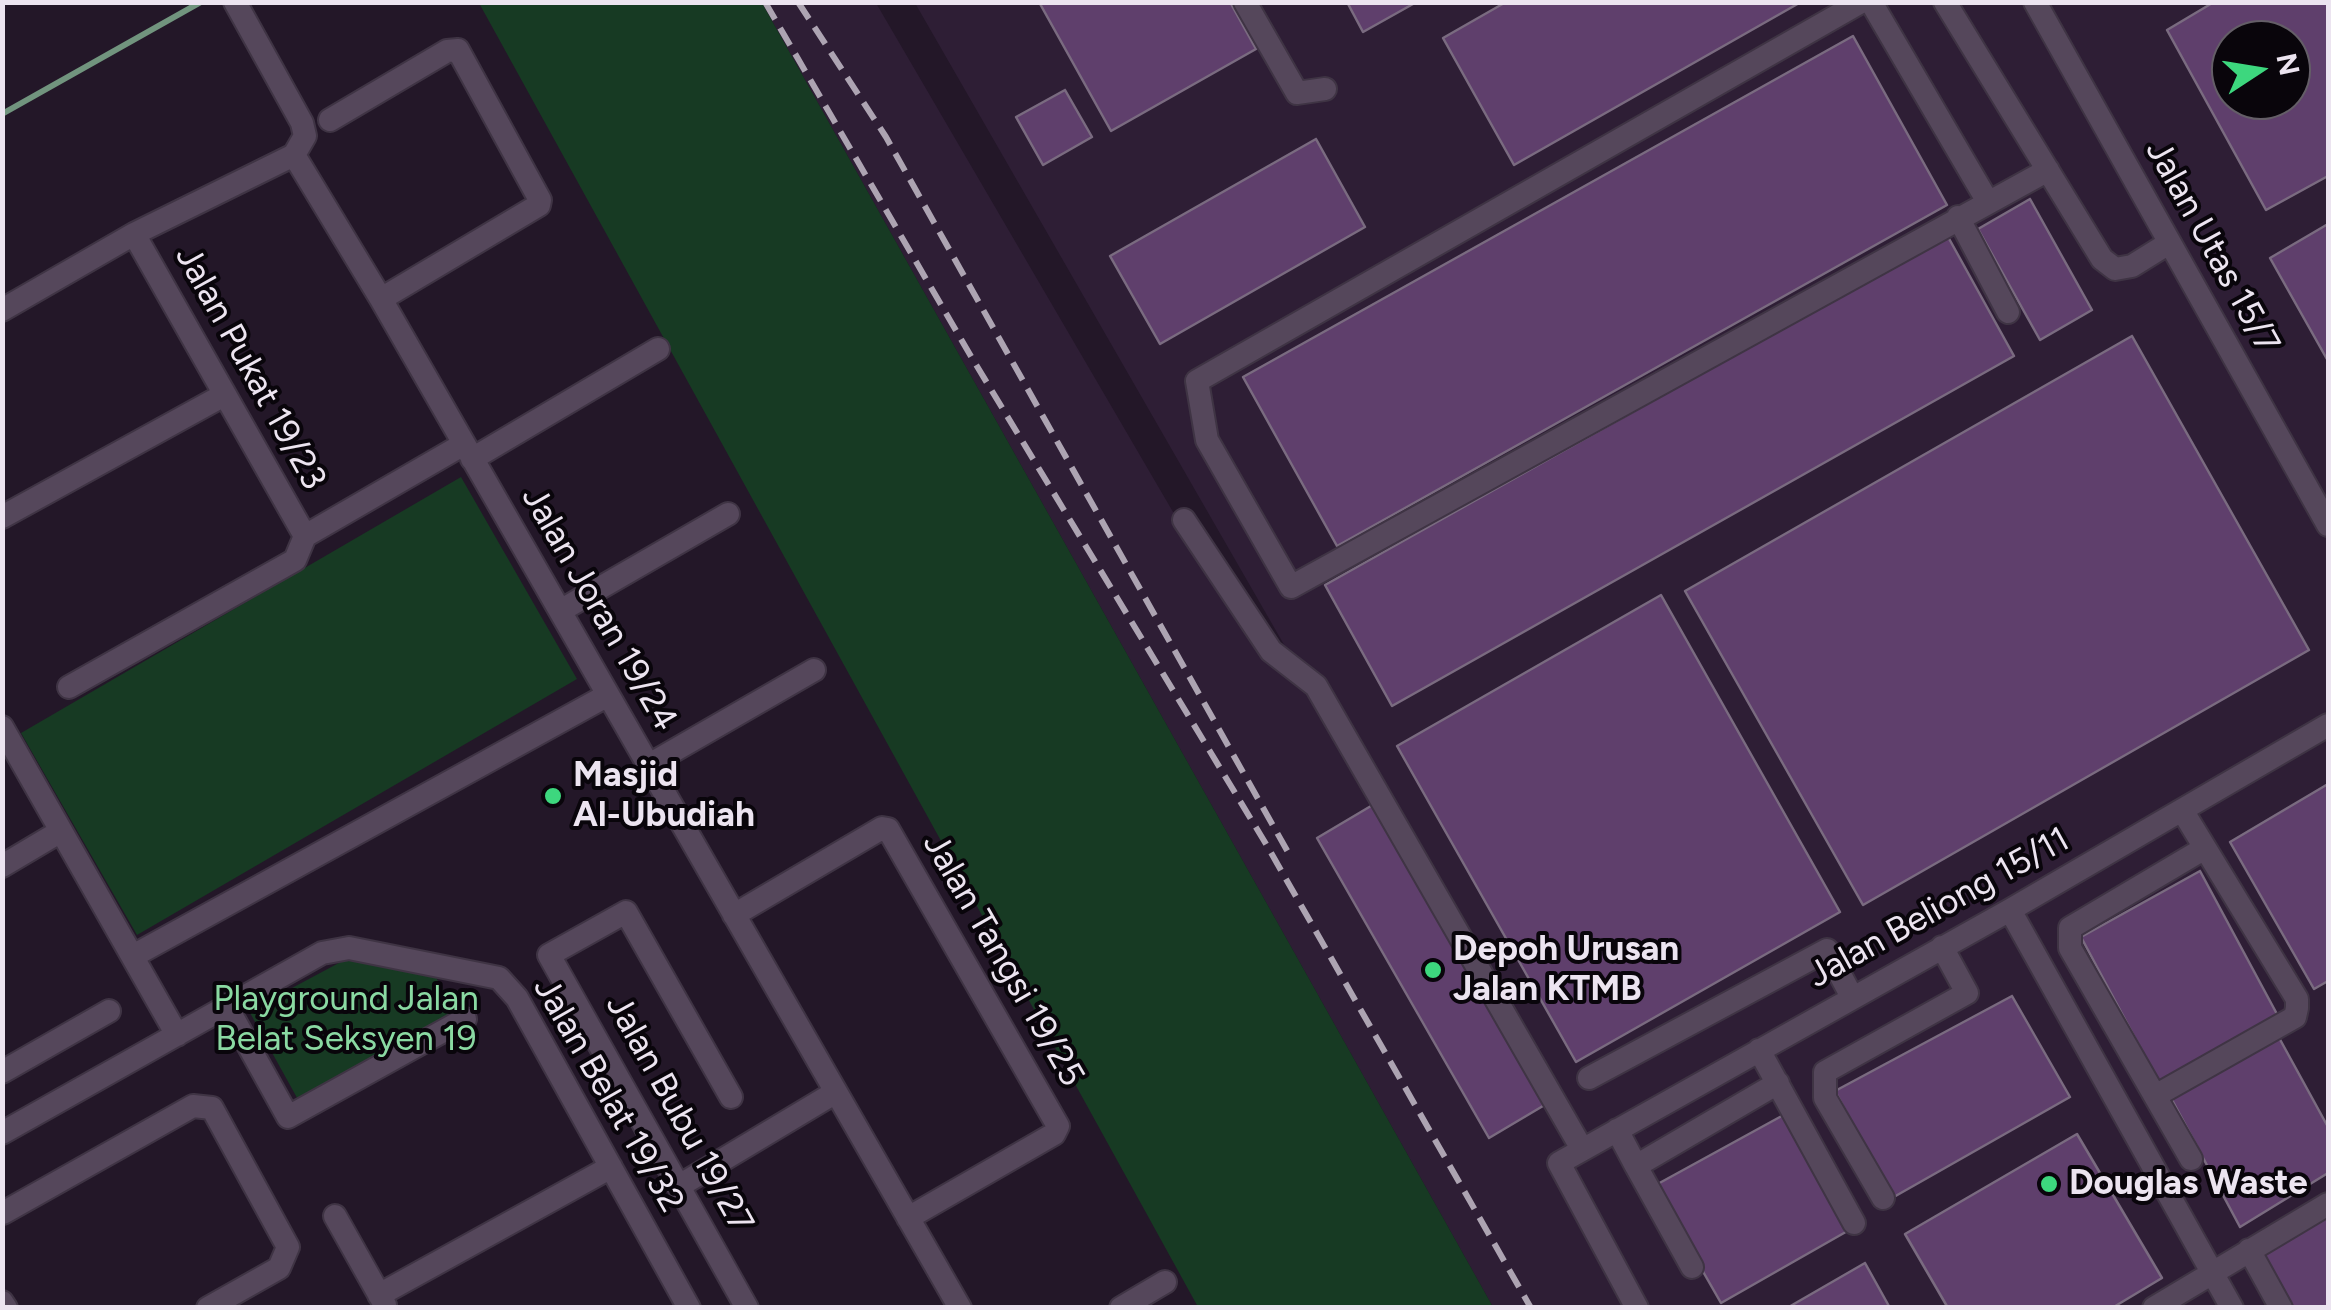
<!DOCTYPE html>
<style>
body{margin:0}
#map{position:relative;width:2331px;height:1310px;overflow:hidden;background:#231728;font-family:Figtree,sans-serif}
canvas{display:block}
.frame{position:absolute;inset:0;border:5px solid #ece4f0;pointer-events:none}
.north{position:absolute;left:2211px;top:20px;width:100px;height:100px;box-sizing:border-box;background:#09050b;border:2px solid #645e67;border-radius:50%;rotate:78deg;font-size:28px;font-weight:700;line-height:40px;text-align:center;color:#ece4f0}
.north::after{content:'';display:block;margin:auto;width:35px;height:45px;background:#3dd77e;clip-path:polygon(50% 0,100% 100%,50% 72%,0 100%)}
</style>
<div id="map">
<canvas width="2331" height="1310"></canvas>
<div class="frame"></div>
<div class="north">N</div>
</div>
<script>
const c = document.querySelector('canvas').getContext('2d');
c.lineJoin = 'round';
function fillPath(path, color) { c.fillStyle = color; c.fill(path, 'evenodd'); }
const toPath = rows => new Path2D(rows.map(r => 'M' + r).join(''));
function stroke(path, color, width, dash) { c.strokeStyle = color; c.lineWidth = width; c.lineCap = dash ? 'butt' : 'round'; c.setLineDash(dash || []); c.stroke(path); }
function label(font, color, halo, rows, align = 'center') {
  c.font = font + ' Figtree,sans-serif'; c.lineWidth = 8; c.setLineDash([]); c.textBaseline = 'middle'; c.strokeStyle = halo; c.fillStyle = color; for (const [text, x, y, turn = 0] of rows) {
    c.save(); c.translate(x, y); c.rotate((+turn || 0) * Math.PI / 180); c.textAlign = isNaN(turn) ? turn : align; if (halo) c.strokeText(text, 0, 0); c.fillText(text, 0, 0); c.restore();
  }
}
const built = toPath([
 [762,3,876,3,1239,625,1266,661,1298,669,915,3,2328,3,2328,1307,1493,1307],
 [2231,40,2291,40,2291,100,2231,100]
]);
const green = toPath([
 [479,3,762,3,1493,1307,1198,1307],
 [461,477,577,679,137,935,21,733],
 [350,957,433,972,459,1018,301,1105,249,1011]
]);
const stream = toPath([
 [2,114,201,2]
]);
const building = toPath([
 [1039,2,1230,2,1256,49,1111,131,1039,2],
 [1347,2,1412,2,1413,4,1363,32,1347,2],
 [1506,2,1801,2,1514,165,1443,38,1506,2],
 [2214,2,2328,2,2328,176,2266,210,2167,30,2214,2],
 [2231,40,2291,40,2291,100,2231,100,2231,40],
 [1853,36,1947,205,1337,546,1243,377,1853,36],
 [1065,90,1092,137,1043,165,1016,117,1065,90],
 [1316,139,1365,227,1160,344,1110,256,1316,139],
 [2030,199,2092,310,2040,340,1978,229,2030,199],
 [2328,224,2328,361,2270,258,2328,224],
 [1947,235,2014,356,1392,706,1325,585,1947,235],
 [2132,336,2309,650,1863,905,1685,591,2132,336],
 [1661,595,1840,912,1576,1062,1397,746,1661,595],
 [2328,784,2328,981,2314,989,2230,842,2328,784],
 [1376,803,1548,1103,1489,1138,1317,838,1376,803],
 [2200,871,2278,1016,2159,1083,2081,937,2200,871],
 [2012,996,2070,1097,1892,1198,1835,1091,2012,996],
 [2277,1034,2328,1127,2328,1173,2240,1227,2170,1096,2277,1034],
 [1789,1112,1851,1229,1721,1303,1654,1186,1789,1112],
 [2077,1134,2162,1278,2112,1308,1948,1308,1905,1234,2077,1134],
 [2328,1213,2328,1308,2290,1308,2259,1253,2328,1213],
 [1865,1263,1890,1308,1787,1308,1865,1263]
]);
const minor = toPath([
 [235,2,302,123,305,136,294,155],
 [1245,2,1297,93,1325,89],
 [1861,2,1197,381,1207,440,1291,587,2048,170],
 [1871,2,1988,202],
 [1945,2,2102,259,2115,269,2132,266,2169,243],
 [2035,2,2328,525],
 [330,120,447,51,458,50,540,200,539,205,381,299],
 [294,155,381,299,960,1308],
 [1958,217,2008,312],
 [134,234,305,536],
 [2,310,134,234,294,155],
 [472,459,658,349],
 [2,517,224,395],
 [1184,520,1271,651,1316,686,1582,1149],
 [305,536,464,444],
 [560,611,728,514],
 [69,687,295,560,305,536],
 [2,727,177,1035],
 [649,765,814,670],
 [2,866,61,831],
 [2010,910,2232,1308],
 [734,915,882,828,888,829,1058,1126,1054,1134,908,1218],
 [133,956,608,695],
 [227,1007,288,1117,465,1019],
 [1759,1050,1854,1223],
 [2,1072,109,1011],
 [1589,1078,1827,950,1852,997],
 [2155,1096,2295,1017,2297,1008,2297,999,2182,810],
 [731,1097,626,912,549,955,747,1308],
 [1617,1130,1636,1166,1778,1083],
 [2,1133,322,953,349,948,499,978,517,998,689,1308],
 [2191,1159,2070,948,2070,928,2205,848],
 [1636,1166,1692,1267],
 [679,1186,836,1092],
 [1883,1198,1825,1098,1825,1072,1967,993,1942,947],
 [3,1213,193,1106,212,1108,288,1247,279,1268,208,1308],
 [335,1216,385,1305],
 [2249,1250,2281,1308],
 [379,1295,611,1167],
 [2,1302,6,1308],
 [1121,1308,1165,1282],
 [1637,1308,1559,1163,2010,910,2328,725],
 [2154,1308,2328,1204]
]);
const rail = toPath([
 [765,2,972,358,1266,844,1531,1308],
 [798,2,886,137,1289,854]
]);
const markers = [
 [553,796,10,"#3dd77e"],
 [1433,970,10,"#3dd77e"],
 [2049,1184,10,"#3dd77e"]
];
const streetNames = [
 ["Jalan Utas 15/7",2212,247,61],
 ["Jalan Pukat 19/23",250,368,61],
 ["Jalan Joran 19/24",599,609,60],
 ["Jalan Beliong 15/11",1939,908,-29],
 ["Jalan Tangsi 19/25",1003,960,60],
 ["Jalan Belat 19/32",608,1095,60],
 ["Jalan Bubu 19/27",679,1114,61]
];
const poiNames = [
 ["Masjid",573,776],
 ["Al-Ubudiah",573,816],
 ["Depoh Urusan",1453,950],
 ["Jalan KTMB",1453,990],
 ["Douglas Waste",2069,1184]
];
const parkNames = [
 ["Playground Jalan",346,1000],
 ["Belat Seksyen 19",346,1040]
];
fillPath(built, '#2e1e35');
fillPath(green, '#173a23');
stroke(stream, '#71947e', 6);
fillPath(building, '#5f3f6c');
stroke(building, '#7a6b80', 2.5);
stroke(minor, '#3f3444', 26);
stroke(minor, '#55475b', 22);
stroke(rail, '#ada4b2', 6, [20, 10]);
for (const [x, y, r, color] of markers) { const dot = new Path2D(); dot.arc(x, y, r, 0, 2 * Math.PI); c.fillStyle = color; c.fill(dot); stroke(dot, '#09050b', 4); }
label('35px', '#ece4f0', '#09050b', streetNames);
label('bold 35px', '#ece4f0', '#09050b', poiNames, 'left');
label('35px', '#8ad9a2', '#09050b', parkNames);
</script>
